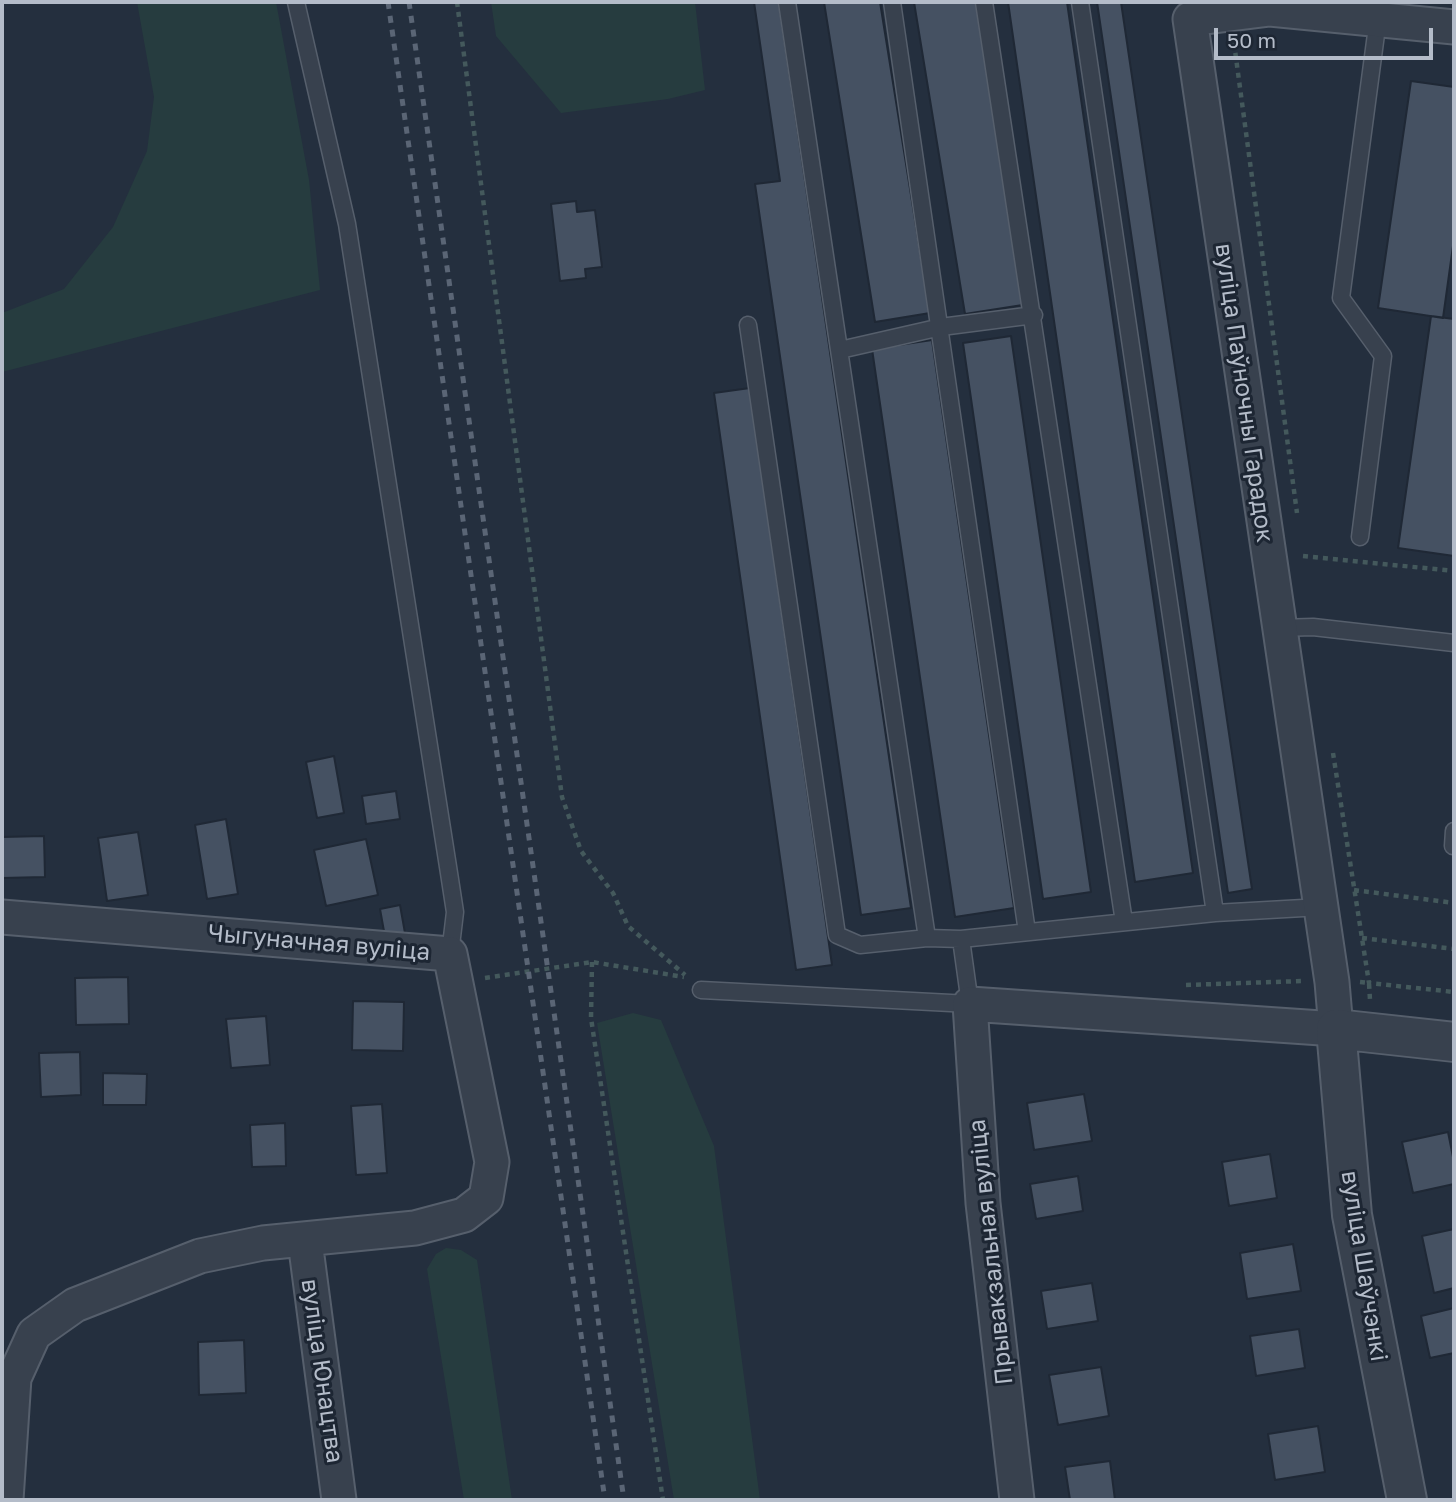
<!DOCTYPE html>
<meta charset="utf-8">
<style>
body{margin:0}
#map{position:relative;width:1456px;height:1502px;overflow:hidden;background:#242f3e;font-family:"Golos Text",sans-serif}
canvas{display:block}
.frame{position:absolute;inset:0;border:4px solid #b4bcc9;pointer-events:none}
.scale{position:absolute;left:1214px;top:28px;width:219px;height:32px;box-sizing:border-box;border:4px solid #b4bcc9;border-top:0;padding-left:9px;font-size:21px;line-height:24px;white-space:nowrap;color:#b4bcc9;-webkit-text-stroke:5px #1d2633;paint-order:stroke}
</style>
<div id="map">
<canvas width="1456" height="1502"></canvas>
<div class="frame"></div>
<div class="scale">50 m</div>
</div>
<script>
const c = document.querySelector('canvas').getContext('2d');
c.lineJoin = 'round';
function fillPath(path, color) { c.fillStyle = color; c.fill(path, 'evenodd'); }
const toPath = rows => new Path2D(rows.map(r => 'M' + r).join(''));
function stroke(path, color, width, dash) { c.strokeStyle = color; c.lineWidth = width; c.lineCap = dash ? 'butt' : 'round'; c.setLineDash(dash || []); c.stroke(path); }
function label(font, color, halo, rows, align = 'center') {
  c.font = font + ' "Golos Text",sans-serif'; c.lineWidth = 6; c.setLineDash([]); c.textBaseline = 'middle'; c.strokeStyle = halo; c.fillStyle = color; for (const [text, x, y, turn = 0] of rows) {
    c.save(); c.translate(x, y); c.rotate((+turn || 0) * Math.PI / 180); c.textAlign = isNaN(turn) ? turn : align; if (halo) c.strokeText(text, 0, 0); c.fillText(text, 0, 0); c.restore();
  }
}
const green = toPath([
 [137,2,276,2,309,180,320,290,2,372,2,313,64,289,113,227,147,151,154,97],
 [491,2,695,2,705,90,668,99,561,113,496,36],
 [633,1013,661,1020,714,1146,760,1500,674,1500,597,1023],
 [446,1248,461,1250,477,1260,512,1500,464,1500,427,1269,436,1254]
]);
const building = toPath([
 [754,2,779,2,911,908,861,915,755,184,780,181,754,2],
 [824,2,880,2,930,313,875,322,824,2],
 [914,2,980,2,1029,304,965,314,914,2],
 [1008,2,1067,2,1193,873,1135,882,1008,2],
 [1097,2,1121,2,1252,889,1228,893,1097,2],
 [1411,81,1454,87,1454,239,1443,318,1378,308,1411,81],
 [576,201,577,212,595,210,602,267,585,269,586,278,560,281,551,204,576,201],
 [1431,316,1454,319,1454,556,1398,548,1431,316],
 [1011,336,1091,892,1043,899,963,343,1011,336],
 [932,340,1014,908,955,917,872,349,932,340],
 [750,388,832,965,796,970,714,393,750,388],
 [334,756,344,813,317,818,306,762,334,756],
 [396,791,400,819,366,824,362,796,396,791],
 [226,819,238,894,207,899,195,825,226,819],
 [138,832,148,895,107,901,98,838,138,832],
 [44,836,45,877,2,878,2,837,44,836],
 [366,839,378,895,326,906,314,850,366,839],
 [400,905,405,933,385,937,380,909,400,905],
 [128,977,129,1024,76,1025,75,978,128,977],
 [353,1001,404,1002,403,1051,352,1050,353,1001],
 [266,1016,270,1065,231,1068,226,1019,266,1016],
 [80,1052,81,1095,41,1097,39,1053,80,1052],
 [103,1073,147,1074,146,1105,103,1105,103,1073],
 [1084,1094,1092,1141,1034,1150,1027,1103,1084,1094],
 [382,1104,387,1173,356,1175,351,1106,382,1104],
 [285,1123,286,1166,252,1167,250,1125,285,1123],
 [1448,1132,1454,1162,1454,1184,1413,1193,1402,1142,1448,1132],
 [1270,1154,1277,1198,1229,1206,1222,1162,1270,1154],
 [1078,1176,1083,1211,1036,1219,1030,1184,1078,1176],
 [1454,1229,1454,1288,1434,1293,1422,1236,1454,1229],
 [1293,1244,1301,1291,1247,1299,1240,1253,1293,1244],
 [1092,1283,1098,1321,1047,1329,1041,1291,1092,1283],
 [1454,1308,1454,1353,1430,1358,1421,1316,1454,1308],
 [1299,1329,1305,1368,1256,1376,1250,1336,1299,1329],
 [244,1340,246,1393,199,1395,198,1342,244,1340],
 [1101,1367,1109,1416,1058,1425,1049,1375,1101,1367],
 [1318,1426,1325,1472,1275,1480,1268,1434,1318,1426],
 [1110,1461,1115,1500,1070,1500,1065,1467,1110,1461]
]);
const path = toPath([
 [457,2,562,797,581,851,613,893,628,926,685,975],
 [1234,43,1297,513],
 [1303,556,1454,571],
 [1333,753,1369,983,1454,992],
 [1354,890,1454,903],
 [1362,938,1454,949],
 [592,962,591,1018,663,1500],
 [485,978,592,962,684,977],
 [1360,982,1369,983,1370,1000],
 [1186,985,1303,981]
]);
const service = toPath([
 [296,2,347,224,449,873,455,912,450,954],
 [787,2,927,938],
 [892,2,1027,932],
 [984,2,1124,922],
 [1080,2,1215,913],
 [748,325,837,935,860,945,927,938,961,939],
 [840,350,941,327,1034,315],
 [1360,537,1383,356,1341,298,1378,19],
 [1279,628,1313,627,1454,643],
 [1453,846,1454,831],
 [701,990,970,1004,961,939,1215,913,1321,907]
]);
const minor = toPath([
 [2,917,450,954,492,1162,486,1198,464,1215,415,1228,263,1243,200,1256,75,1305,34,1334,14,1378,6,1500],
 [305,1241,339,1500],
 [1017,1500,983,1203,970,1004,1336,1029,1332,982,1190,19,1270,9,1454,27]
]);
const tertiary = toPath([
 [1407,1500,1352,1215,1336,1029,1454,1042]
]);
const rail = toPath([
 [388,2,605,1500],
 [409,2,624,1500]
]);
const streetNames = [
 ["вуліца Паўночны Гарадок",1244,393,82],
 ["Чыгуначная вуліца",319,943,5],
 ["Прывакзальная вуліца",991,1252,-96],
 ["вуліца Шаўчэнкі",1364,1266,81],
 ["вуліца Юнацтва",322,1371,82]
];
fillPath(green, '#263c3f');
fillPath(building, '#455162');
stroke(building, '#1f2835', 2);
stroke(service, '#565f6c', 19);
stroke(minor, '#565f6c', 37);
stroke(tertiary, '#565f6c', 42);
stroke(path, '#44595c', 4.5, [5, 5]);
stroke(service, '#38414e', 16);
stroke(minor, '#38414e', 33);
stroke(tertiary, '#38414e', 38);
stroke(rail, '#5a6575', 5, [7, 7]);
label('24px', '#b4bcc9', '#1d2633', streetNames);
</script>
